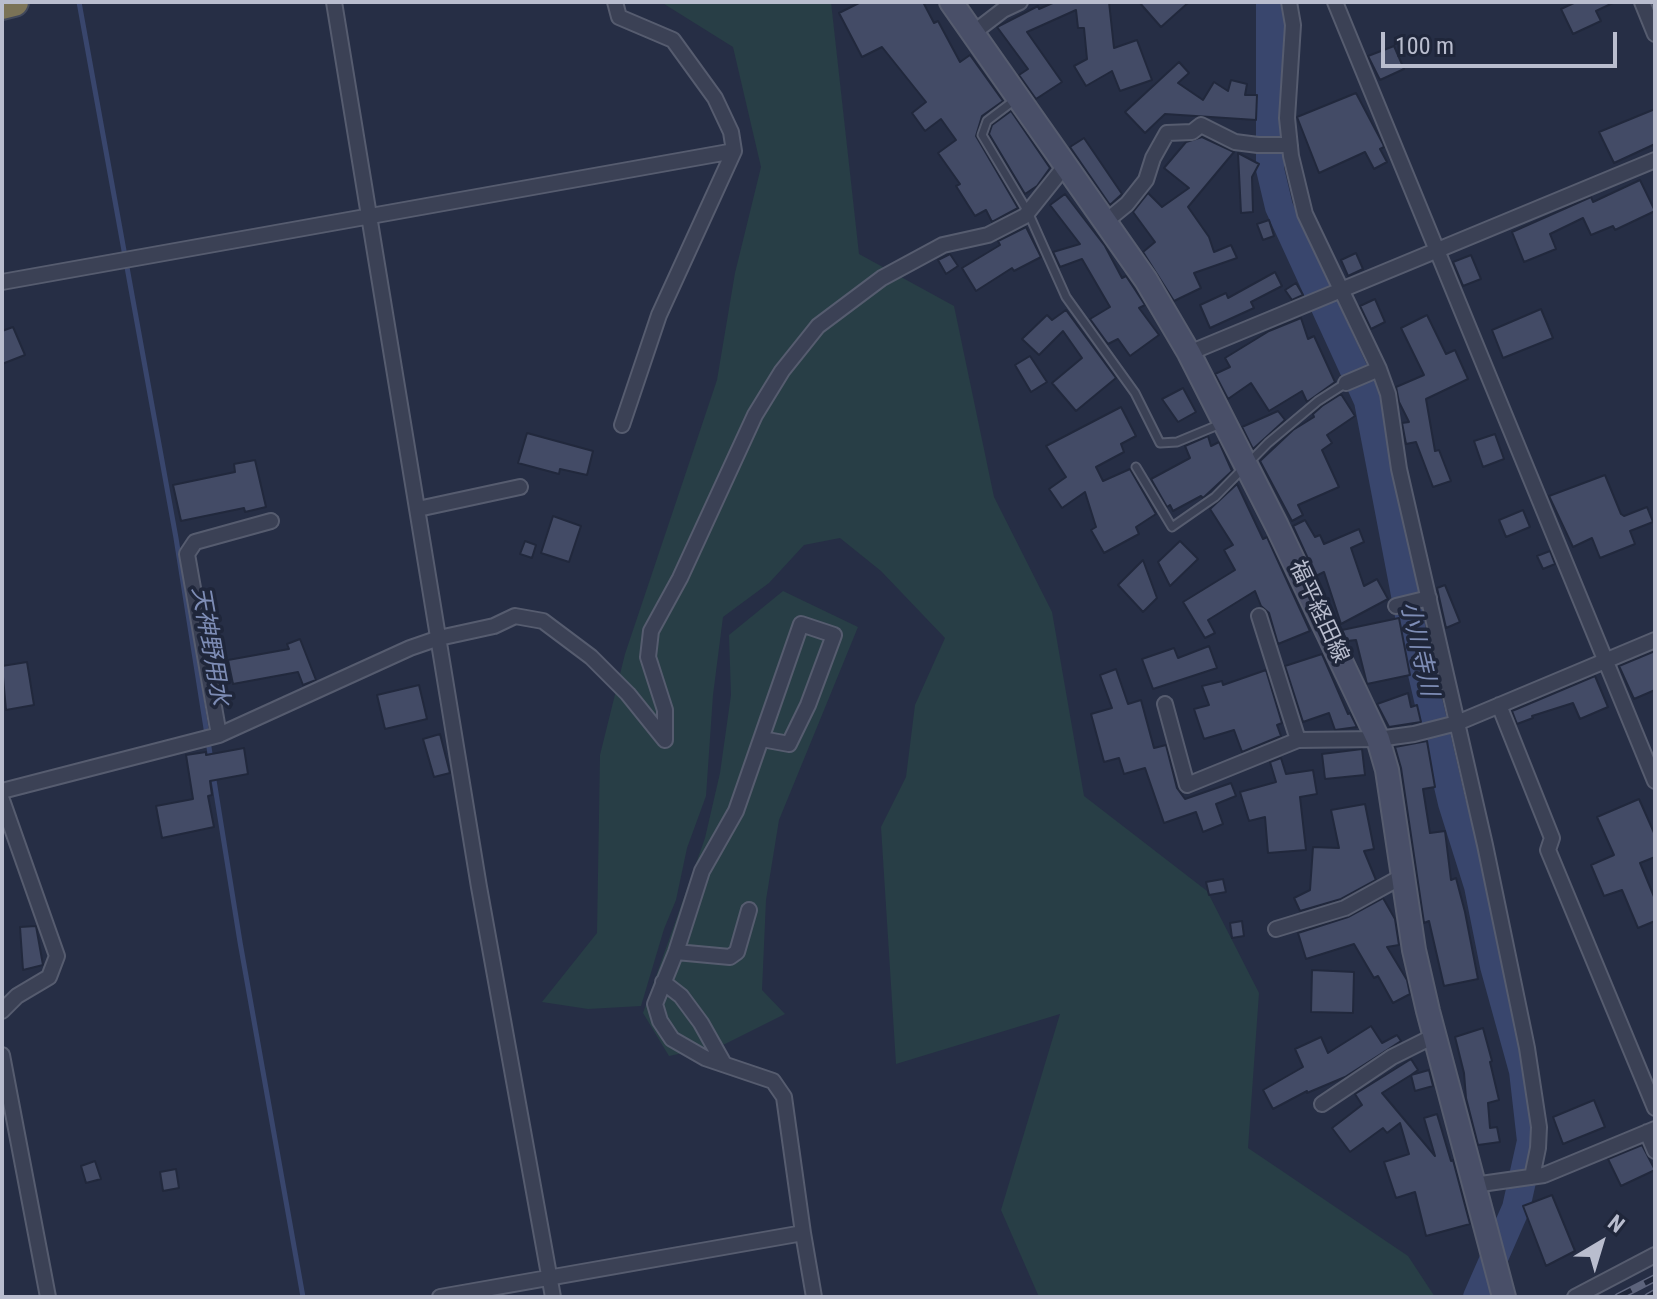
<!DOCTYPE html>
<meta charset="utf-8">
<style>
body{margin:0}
#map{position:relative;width:1657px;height:1299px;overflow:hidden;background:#262e45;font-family:"Roboto Condensed",sans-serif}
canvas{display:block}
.frame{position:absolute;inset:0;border:4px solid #b9bdce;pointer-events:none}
.north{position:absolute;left:1561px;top:1203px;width:80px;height:80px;-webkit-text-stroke:6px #1f263a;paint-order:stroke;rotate:38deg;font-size:22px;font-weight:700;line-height:32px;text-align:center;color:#b9bdce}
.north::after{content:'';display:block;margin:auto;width:28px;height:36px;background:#b9bdce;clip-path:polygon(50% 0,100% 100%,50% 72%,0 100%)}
.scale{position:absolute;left:1381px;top:32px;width:236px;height:36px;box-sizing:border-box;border:4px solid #b9bdce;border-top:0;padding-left:10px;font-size:24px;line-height:28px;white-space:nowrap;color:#b9bdce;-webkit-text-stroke:6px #1f263a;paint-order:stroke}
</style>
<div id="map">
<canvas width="1657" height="1299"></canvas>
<div class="frame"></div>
<div class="north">N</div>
<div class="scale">100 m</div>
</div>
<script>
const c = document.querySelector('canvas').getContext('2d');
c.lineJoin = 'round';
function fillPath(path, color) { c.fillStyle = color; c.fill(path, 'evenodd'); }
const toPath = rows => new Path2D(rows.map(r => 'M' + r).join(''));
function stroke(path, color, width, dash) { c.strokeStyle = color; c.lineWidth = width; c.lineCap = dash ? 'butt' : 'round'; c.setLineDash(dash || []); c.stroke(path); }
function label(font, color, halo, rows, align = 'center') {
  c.font = font + ' "Roboto Condensed","Noto Sans JP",sans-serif'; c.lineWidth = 7; c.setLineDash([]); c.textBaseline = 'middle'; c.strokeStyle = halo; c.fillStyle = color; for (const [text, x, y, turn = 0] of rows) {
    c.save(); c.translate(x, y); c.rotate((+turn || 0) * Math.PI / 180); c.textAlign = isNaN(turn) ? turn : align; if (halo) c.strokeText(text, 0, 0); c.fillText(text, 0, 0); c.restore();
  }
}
const green = toPath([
 [661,2,831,2,859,254,954,306,994,497,1052,612,1084,796,1207,891,1259,993,1248,1148,1408,1256,1435,1297,1039,1297,1001,1210,1060,1014,896,1064,881,827,906,777,915,705,945,638,881,571,840,538,804,545,769,583,723,617,713,695,706,796,687,848,676,900,664,929,641,1006,588,1009,542,1002,597,933,600,755,625,654,717,380,735,273,761,167,733,47],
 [783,591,858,627,779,820,766,900,762,990,785,1014,725,1044,669,1056,643,1013,705,838,720,773,731,695,729,635]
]);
const stream = toPath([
 [79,2,176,538,211,760],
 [213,774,240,942,303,1297]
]);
const river = toPath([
 [1270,2,1270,169,1279,207,1368,401,1411,626,1452,803,1478,886,1494,966,1523,1071,1531,1141,1516,1208,1477,1297]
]);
const building = toPath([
 [861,2,923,2,934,23,938,21,960,62,970,55,1003,101,982,116,976,136,1018,208,992,222,986,210,975,216,956,186,960,184,938,153,956,140,941,119,925,131,912,113,926,102,882,47,862,57,839,13,861,2],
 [1055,2,1109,2,1114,48,1137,40,1152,80,1120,91,1112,71,1086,86,1074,66,1087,59,1084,28,1078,28,1076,10,1027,32,1062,82,1036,99,1019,75,1028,69,997,27,1038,6,1039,9,1055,2],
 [1139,2,1189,2,1161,27,1139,2],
 [1576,2,1615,2,1596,11,1601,21,1573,34,1561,9,1576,2],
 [1394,46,1404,69,1380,80,1368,56,1394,46],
 [1179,62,1189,73,1178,83,1203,100,1214,82,1228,91,1231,80,1247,84,1245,95,1257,95,1256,120,1165,114,1145,133,1125,112,1179,62],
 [1356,93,1383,144,1384,147,1380,149,1387,162,1374,169,1365,152,1319,173,1297,117,1356,93],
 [1655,109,1655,144,1614,163,1599,132,1655,109],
 [1011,111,1050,168,1037,186,1025,194,989,134,992,125,1011,111],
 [1202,137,1234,152,1188,207,1209,237,1214,252,1231,245,1237,258,1194,273,1201,288,1174,301,1143,252,1155,242,1133,212,1148,193,1162,207,1189,188,1164,168,1186,142,1202,137],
 [1084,138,1122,194,1110,205,1070,147,1084,138],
 [1238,153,1259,164,1252,177,1253,212,1241,213,1238,153],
 [1640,180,1655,211,1615,230,1613,226,1591,235,1583,218,1550,234,1556,249,1524,262,1512,232,1591,197,1593,202,1640,180],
 [1065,194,1105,246,1122,278,1126,276,1134,288,1145,305,1139,308,1159,335,1130,356,1118,339,1108,344,1090,319,1110,307,1082,259,1060,267,1054,254,1053,252,1080,244,1050,205,1065,194],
 [1269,220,1274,236,1263,240,1257,224,1269,220],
 [1026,227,1041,257,1014,271,1012,268,976,291,962,268,1000,245,998,241,1026,227],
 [1356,253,1363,269,1348,276,1341,260,1356,253],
 [950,254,958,266,946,274,938,260,950,254],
 [1471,255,1481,279,1463,286,1453,262,1471,255],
 [1275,272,1282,286,1251,302,1254,308,1210,328,1200,305,1226,293,1228,298,1275,272],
 [1296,283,1303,295,1292,300,1285,290,1296,283],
 [1375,299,1385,322,1371,329,1360,306,1375,299],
 [1541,309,1553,338,1503,358,1492,330,1541,309],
 [1066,310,1116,378,1076,411,1052,383,1082,358,1063,331,1039,355,1022,339,1047,315,1052,320,1066,310],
 [1427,315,1446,354,1455,350,1468,379,1426,399,1435,451,1439,450,1451,481,1433,487,1416,442,1406,444,1402,423,1409,422,1399,402,1396,387,1424,375,1401,328,1427,315],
 [1301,318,1308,339,1314,336,1335,382,1307,402,1302,391,1269,411,1251,383,1228,399,1215,374,1230,367,1225,358,1269,331,1301,318],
 [13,327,25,355,2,364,2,331,13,327],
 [1030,356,1047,382,1031,392,1015,365,1030,356],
 [1183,388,1196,412,1178,422,1162,399,1183,388],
 [1341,394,1355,416,1327,435,1332,443,1322,450,1339,487,1298,505,1303,515,1292,521,1260,461,1293,430,1314,417,1313,414,1322,406,1341,394],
 [1121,407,1136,436,1121,444,1124,452,1096,467,1103,481,1130,469,1156,514,1136,527,1139,534,1104,553,1091,530,1096,527,1085,492,1062,508,1049,489,1066,477,1046,446,1121,407],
 [1278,411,1285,420,1253,449,1242,427,1278,411],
 [527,433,593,451,587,475,560,469,559,474,518,463,527,433],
 [1495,434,1504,459,1483,467,1474,441,1495,434],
 [1208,436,1211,446,1219,442,1232,471,1203,498,1201,496,1173,511,1170,505,1167,507,1151,479,1190,458,1185,446,1208,436],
 [255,460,266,507,245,512,244,508,181,521,173,485,235,472,234,464,255,460],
 [1605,475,1621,514,1624,516,1647,507,1653,522,1630,531,1635,544,1600,558,1592,538,1573,547,1549,496,1605,475],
 [1237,484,1263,539,1267,537,1310,631,1278,644,1269,613,1261,606,1255,591,1208,620,1215,633,1205,638,1183,602,1235,570,1224,550,1233,545,1210,509,1237,484],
 [1523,510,1530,527,1506,537,1499,520,1523,510],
 [553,516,581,526,569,562,541,553,553,516],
 [1305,520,1315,537,1320,535,1324,544,1359,529,1364,542,1351,548,1364,586,1377,579,1388,599,1341,624,1324,572,1316,576,1293,526,1305,520],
 [525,541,536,545,532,558,520,554,525,541],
 [1180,541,1198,559,1170,586,1158,562,1180,541],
 [1550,551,1555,564,1543,569,1537,556,1550,551],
 [1143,560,1157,598,1143,612,1118,585,1143,560],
 [1445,585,1460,622,1446,628,1437,588,1445,585],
 [1399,618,1410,675,1367,684,1356,640,1347,641,1342,630,1399,618],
 [300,639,316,680,303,685,298,672,233,684,228,660,289,649,287,644,300,639],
 [1209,646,1217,668,1153,689,1142,659,1174,648,1178,658,1209,646],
 [1655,651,1655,690,1634,699,1619,666,1655,651],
 [1322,654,1348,714,1350,713,1357,727,1335,730,1329,713,1303,722,1285,666,1322,654],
 [27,662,34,705,6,710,2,666,27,662],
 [1116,669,1128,704,1141,700,1154,748,1166,745,1177,788,1185,799,1231,783,1236,796,1216,804,1223,824,1203,832,1196,812,1164,823,1145,768,1124,774,1119,758,1104,762,1091,714,1112,708,1100,675,1116,669],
 [1266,670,1282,723,1277,725,1281,736,1242,752,1234,730,1204,739,1194,709,1209,705,1202,686,1222,681,1223,685,1266,670],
 [1595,676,1608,707,1580,719,1573,703,1532,716,1533,718,1517,724,1512,711,1595,676],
 [419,685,427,719,385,729,377,695,419,685],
 [1408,693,1411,707,1417,705,1421,722,1389,727,1377,704,1408,693],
 [440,734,450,773,434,777,423,739,440,734],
 [1427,741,1435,787,1423,789,1430,833,1445,831,1451,880,1456,878,1465,912,1478,979,1444,986,1429,921,1424,923,1401,768,1395,747,1427,741],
 [244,748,248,774,210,781,212,795,208,796,214,827,162,838,156,806,193,799,186,755,206,752,206,755,244,748],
 [1362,749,1365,775,1325,779,1322,754,1362,749],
 [1281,758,1286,774,1313,770,1317,794,1300,797,1306,850,1268,853,1265,817,1249,821,1240,792,1276,782,1270,762,1281,758],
 [1639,799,1655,835,1655,857,1640,863,1655,899,1655,921,1638,928,1622,890,1604,896,1591,865,1614,855,1597,817,1639,799],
 [1365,804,1374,849,1364,851,1376,880,1341,899,1300,911,1294,898,1310,890,1313,847,1339,848,1331,810,1365,804],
 [1223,879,1226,892,1209,895,1206,882,1223,879],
 [1383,898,1395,919,1399,945,1387,947,1407,980,1410,994,1393,1003,1378,976,1374,978,1354,944,1306,959,1298,933,1348,917,1383,898],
 [1242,921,1244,936,1232,938,1230,923,1242,921],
 [36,926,43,965,23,970,20,927,36,926],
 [1312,970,1354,972,1353,1013,1311,1012,1312,970],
 [1371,1026,1382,1043,1397,1035,1401,1041,1345,1077,1307,1093,1307,1091,1273,1109,1263,1090,1303,1067,1295,1049,1321,1037,1328,1053,1371,1026],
 [1483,1028,1492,1061,1490,1062,1499,1100,1488,1103,1490,1128,1497,1127,1500,1142,1478,1145,1466,1098,1464,1073,1455,1037,1483,1028],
 [1411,1059,1418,1070,1411,1075,1429,1070,1433,1086,1415,1091,1411,1075,1382,1093,1435,1156,1424,1118,1437,1114,1451,1161,1453,1160,1470,1224,1426,1236,1415,1192,1396,1198,1384,1162,1409,1154,1400,1123,1387,1133,1383,1128,1350,1152,1332,1128,1362,1105,1355,1094,1411,1059],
 [1594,1100,1605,1127,1563,1144,1553,1117,1594,1100],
 [1642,1145,1655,1170,1621,1186,1608,1159,1642,1145],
 [95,1161,101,1179,86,1183,81,1166,95,1161],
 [176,1169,179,1188,163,1191,160,1172,176,1169],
 [1552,1195,1575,1251,1546,1266,1523,1206,1552,1195]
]);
const lane = toPath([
 [1016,99,987,121,982,135,1028,212,1066,297,1135,393,1160,443,1177,442,1223,423],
 [1136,467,1172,527,1215,497,1268,443,1318,401,1346,383]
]);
const street = toPath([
 [334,2,479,887,553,1297],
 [1289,2,1293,25,1287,118,1291,156,1305,214,1379,369,1388,394,1399,469,1485,845,1527,1048,1539,1127,1538,1148,1532,1177],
 [1335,2,1655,781],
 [1642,2,1655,34],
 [973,33,1003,10,1020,2],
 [1105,222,1127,204,1146,180,1153,158,1167,133,1192,132,1201,125,1235,142,1258,145,1290,145],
 [2,282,734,151,731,132,715,98,673,40,619,17,615,2],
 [1189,353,1655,160],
 [1346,383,1379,369],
 [622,425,659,315,734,151],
 [418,509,520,487],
 [1396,606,1429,598],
 [1259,616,1298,740,1378,739,1414,734,1457,723,1655,640],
 [1165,704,1187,785,1298,740],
 [1499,705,1552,838,1548,850,1655,1108],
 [219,735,187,554,195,542,271,521],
 [762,739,789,744,808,705,834,635,801,624,736,811,702,871,676,952,655,1004,660,1021,672,1039,705,1058,773,1081,784,1097,803,1233],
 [2,791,219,735,410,648,439,638,494,626,515,616,543,621,591,657,628,694,665,740,665,710,648,657,651,631,680,578,755,415,782,371,818,326,882,278,943,245,988,235,1025,216,1065,166],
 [2,800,57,956,49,977,17,996,2,1011],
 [1276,929,1345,908,1403,876],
 [676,952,730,957,737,952,749,910],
 [663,982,681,996,701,1023,724,1064],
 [2,1055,48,1297],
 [1322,1104,1392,1057,1434,1036],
 [1647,1132,1655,1151],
 [1474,1185,1544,1175,1655,1129],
 [440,1297,803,1233,814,1297],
 [1575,1297,1655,1255]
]);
const secondary = toPath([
 [951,2,1146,280,1189,353,1277,526,1378,739,1387,770,1414,950,1428,1011,1504,1297]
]);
const highway = toPath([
 [2,5,14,2]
]);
const rail = toPath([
 [1618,1297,1655,1278],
 [1648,1297,1655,1293]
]);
const streetNames = [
 ["福平経田線",1318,612,65]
];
const waterNames = [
 ["天神野用水",209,646,80],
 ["小川寺川",1418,649,77]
];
fillPath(green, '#283e46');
stroke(stream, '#39466d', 5);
stroke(river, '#39466d', 28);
fillPath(building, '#434b66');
stroke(building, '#21283c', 2);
stroke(lane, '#565c6f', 11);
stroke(street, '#565c6f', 18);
stroke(secondary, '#565c6f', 26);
stroke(highway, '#42495c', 32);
stroke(lane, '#3b4155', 7);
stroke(street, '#3b4155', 14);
stroke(secondary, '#494f68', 22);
stroke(highway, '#7b7357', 28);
stroke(rail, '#5d647c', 8);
stroke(rail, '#1f263a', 5, [15]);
label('22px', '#b9bdce', '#1f263a', streetNames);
label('italic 24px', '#7e8db6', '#1f263a', waterNames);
</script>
